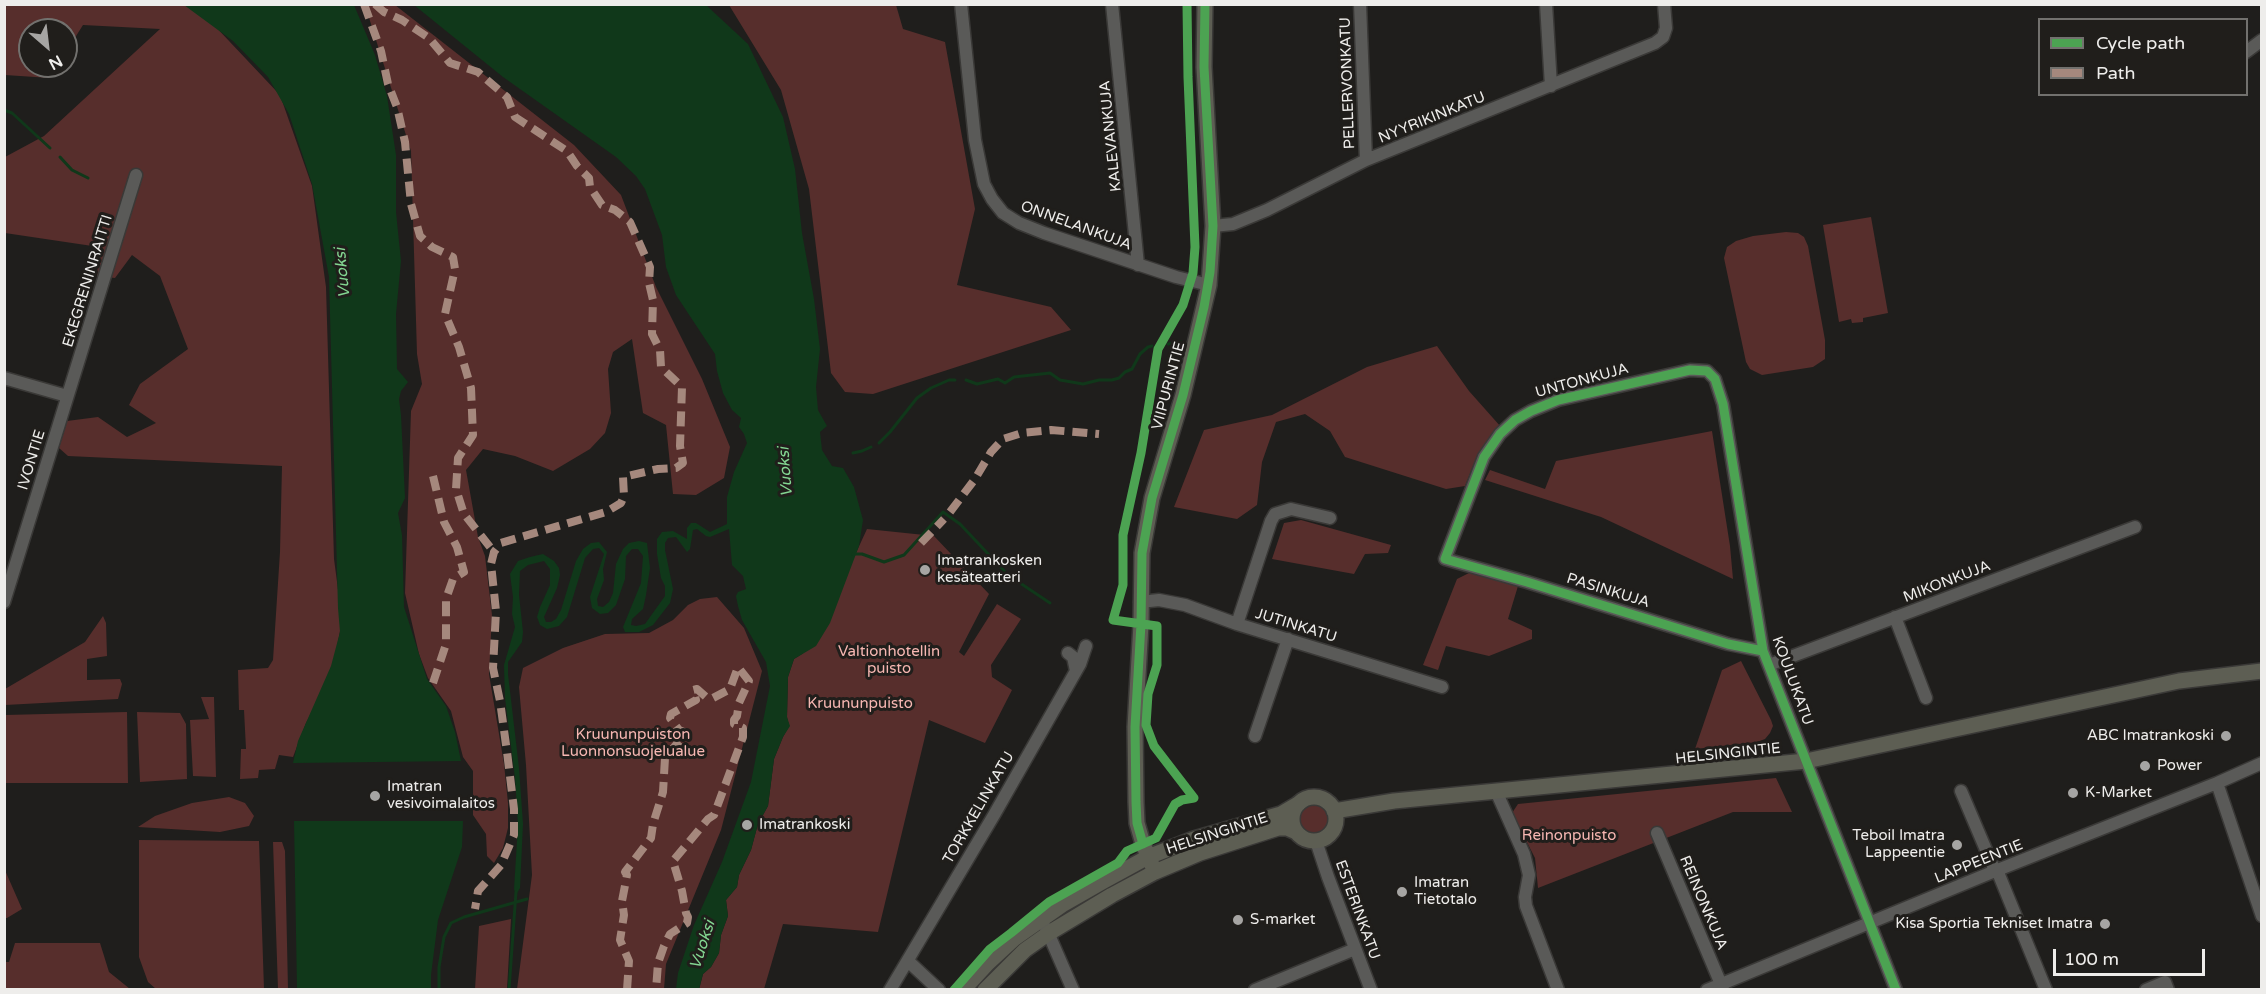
<!DOCTYPE html>
<meta charset="utf-8">
<style>
body{margin:0}
#map{position:relative;width:2266px;height:994px;overflow:hidden;background:#1f1e1c;font-family:"Varela Round",sans-serif}
canvas{display:block}
.frame{position:absolute;inset:0;border:6px solid #eeedeb;pointer-events:none}
.legend{position:absolute;left:2038px;top:18px;width:210px;height:78px;box-sizing:border-box;background:#201e1b;border:2px solid #72716e;margin:0;padding:8px 10px;list-style:none;font-size:18px;color:#eeedeb}
.legend li{display:flex;align-items:center;gap:12px;height:30px}
.legend b{width:30px;border:2px solid #72716e}
.north{position:absolute;left:18px;top:18px;width:60px;height:60px;box-sizing:border-box;background:#201e1b;border:2px solid #72716e;border-radius:50%;rotate:152deg;font-size:16px;font-weight:700;line-height:24px;text-align:center;color:#eeedeb}
.north::after{content:'';display:block;margin:auto;width:21px;height:27px;background:#a6a5a3;clip-path:polygon(50% 0,100% 100%,50% 72%,0 100%)}
.scale{position:absolute;left:2053px;top:949px;width:152px;height:27px;box-sizing:border-box;border:3px solid #eeedeb;border-top:0;padding-left:8px;font-size:18px;line-height:21px;white-space:nowrap;color:#eeedeb;-webkit-text-stroke:4px #201e1b;paint-order:stroke}
</style>
<div id="map">
<canvas width="2266" height="994"></canvas>
<div class="frame"></div>
<ul class="legend">
<li><b style="height:8px;background:#4ca352"></b>Cycle path</li>
<li><b style="height:8px;background:#a5887d"></b>Path</li>
</ul>
<div class="north">N</div>
<div class="scale">100 m</div>
</div>
<script>
const c = document.querySelector('canvas').getContext('2d');
c.lineJoin = 'round';
function fillPath(path, color) { c.fillStyle = color; c.fill(path, 'evenodd'); }
const toPath = rows => new Path2D(rows.map(r => 'M' + r).join(''));
function stroke(path, color, width, dash) { c.strokeStyle = color; c.lineWidth = width; c.lineCap = dash ? 'butt' : 'round'; c.setLineDash(dash || []); c.stroke(path); }
function label(font, color, halo, rows, align = 'center') {
  c.font = font + ' "Varela Round",sans-serif'; c.lineWidth = 6; c.setLineDash([]); c.textBaseline = 'middle'; c.strokeStyle = halo; c.fillStyle = color; for (const [text, x, y, turn = 0] of rows) {
    c.save(); c.translate(x, y); c.rotate((+turn || 0) * Math.PI / 180); c.textAlign = isNaN(turn) ? turn : align; if (halo) c.strokeText(text, 0, 0); c.fillText(text, 0, 0); c.restore();
  }
}
const green = toPath([
 [5,5,187,5,213,24,280,95,312,186,326,287,334,559,342,620,332,674,306,723,293,757,279,755,275,769,259,770,258,778,240,779,241,749,246,749,244,710,239,710,238,670,268,668,273,660,280,552,282,466,68,456,59,448,67,421,98,417,127,437,156,423,129,405,140,384,188,349,160,276,132,255,115,278,97,276,99,247,5,233,5,157,44,136,160,29,83,25,66,52,66,30,30,30,30,66,57,66,50,78,5,75],
 [365,5,395,5,574,145,621,195,656,287,702,379,730,447,724,478,696,495,673,494,666,425,643,413,632,339,613,352,608,369,611,413,605,433,590,449,553,471,515,456,483,449,466,470,478,537,485,556,492,615,489,674,504,764,508,803,508,828,503,848,494,863,487,856,486,834,473,815,473,771,463,757,451,711,428,678,419,654,405,593,411,411,422,384,417,354,411,151],
 [729,5,896,5,903,29,945,42,975,209,957,285,1051,307,1071,330,873,394,845,392,831,373,809,189,781,90],
 [1871,217,1888,313,1863,318,1863,322,1852,323,1851,319,1839,322,1823,225],
 [1786,232,1798,233,1804,237,1808,246,1825,340,1825,359,1813,367,1762,375,1750,369,1746,362,1724,258,1727,247,1736,241,1753,236],
 [1437,346,1469,391,1501,427,1488,440,1477,456,1465,486,1446,489,1345,457,1330,431,1305,414,1276,422,1262,462,1257,505,1237,519,1174,507,1204,430,1272,415,1367,367],
 [1712,431,1730,546,1733,579,1601,517,1485,480,1490,470,1545,489,1556,461],
 [1301,520,1391,545,1388,553,1365,554,1354,574,1272,559,1284,523],
 [867,529,934,536,989,594,959,652,964,656,997,604,1021,619,991,665,992,677,1012,690,985,743,929,720,878,932,783,924,764,989,699,990,703,974,711,967,719,953,721,935,728,916,726,900,737,887,739,875,751,850,758,824,768,806,774,759,783,737,789,726,787,717,788,677,794,659,802,654,855,555],
 [1471,572,1518,586,1508,619,1532,630,1532,639,1489,656,1446,646,1438,670,1423,665,1457,579],
 [717,597,744,628,762,671,721,830,666,964,664,989,517,989,532,875,526,765,519,687,523,668,563,648,605,634,649,633,673,620,688,605,700,599],
 [103,616,106,623,107,656,87,659,87,680,120,679,122,684,118,699,5,705,5,689,85,642],
 [1741,661,1771,720,1773,726,1770,733,1765,739,1757,742,1695,749,1722,670],
 [201,697,214,697,216,777,193,776,190,720,209,719],
 [127,712,128,783,5,783,5,715],
 [137,712,180,713,186,724,187,779,140,782],
 [1776,778,1792,812,1733,812,1538,888,1535,858,1512,813,1518,804],
 [229,797,245,803,254,816,249,826,220,832,138,827,155,816,192,803],
 '1299 818a15 15 0 1 1 30 0a15 15 0 1 1-30 0Z',
 [139,840,259,841,264,989,156,989,148,982,139,957],
 [273,842,282,842,285,851,288,989,278,989],
 [4,868,22,909,7,918,4,918],
 [511,919,507,989,475,989,479,926],
 [15,943,100,943,109,972,130,989,5,989,5,962,9,962]
]);
const water = toPath([
 [184,5,354,5,375,55,387,96,396,155,396,212,401,261,396,314,397,369,408,382,401,391,399,399,401,415,405,498,398,513,402,535,404,607,427,679,446,706,455,732,461,761,293,763,298,741,331,666,340,632,338,608,329,277,312,184,289,114,268,77,233,41],
 [414,5,706,5,748,44,783,117,795,169,802,233,814,299,820,349,816,387,818,410,827,426,820,432,822,450,832,466,843,468,854,487,863,520,859,546,830,623,816,646,794,659,788,677,787,717,790,726,783,737,774,759,768,806,758,824,751,850,739,875,737,887,726,900,728,916,721,935,719,953,711,967,703,974,699,989,676,989,678,973,694,925,722,862,751,782,770,686,766,662,742,620,738,606,736,596,738,592,746,589,743,576,732,565,729,529,710,537,706,536,697,529,693,530,690,549,687,552,676,537,668,538,665,543,665,550,673,589,670,603,653,625,639,632,625,632,623,627,641,583,643,556,638,549,632,549,626,556,625,579,616,605,608,613,600,614,592,608,590,597,604,554,599,548,593,549,585,558,567,617,559,626,547,629,540,625,537,617,540,607,550,585,550,569,544,561,528,565,520,571,519,595,523,632,522,642,508,662,508,674,519,768,523,824,520,888,516,895,514,889,518,825,515,778,505,698,504,665,515,627,512,614,513,597,510,574,518,561,530,557,543,554,554,561,559,568,560,575,557,588,544,617,546,622,551,622,556,619,561,610,576,561,583,549,591,543,599,542,607,552,603,569,604,580,597,599,598,606,603,607,609,602,613,593,616,564,623,549,629,543,639,541,647,543,650,568,646,595,643,609,632,619,631,625,636,626,645,624,665,596,665,586,661,578,657,554,657,539,662,532,673,531,687,539,687,528,691,523,696,523,710,532,727,524,727,497,734,472,747,443,744,434,739,427,741,418,732,410,723,393,717,371,715,354,676,295,666,267,662,235,645,189,636,176,616,157,503,77],
 [294,821,463,821,462,847,438,920,431,975,431,989,297,989]
]);
const stream = toPath([
 [4,110,12,113,50,148],
 [60,157,72,170,88,178],
 [1168,344,1181,342],
 [966,380,977,384,998,379,1005,383,1014,377,1050,373,1060,380,1083,384,1099,380,1112,380,1119,378,1125,372,1132,369,1140,354,1148,347,1152,346],
 [879,443,890,432,917,398,931,388,949,380,955,380],
 [853,453,862,451,871,447],
 [853,554,862,554,884,562,904,555,943,512,960,524,1008,575,1050,603],
 [439,990,439,967,444,937,451,923,464,917,527,899],
 [509,990,516,892]
]);
const minor = toPath([
 [961,4,975,140,984,184,992,199,1003,213,1019,223,1044,233,1176,277,1209,285],
 [1112,4,1138,265],
 [1360,4,1366,160],
 [1546,4,1551,86],
 [2246,52,2262,40],
 [1213,226,1233,224,1267,210,1366,160,1655,43,1663,37,1666,28,1664,4],
 [4,378,67,396],
 [4,602,136,175],
 [1140,602,1159,600,1185,605,1237,624,1442,687],
 [1895,617,1926,698],
 [1237,624,1271,521,1275,514,1291,509,1330,518],
 [1763,651,1728,644,1527,582,1445,559,1484,457,1500,434,1515,420,1531,411,1558,400,1690,370,1707,371,1715,379,1723,404,1763,651,1896,990],
 [1068,653,1073,657,1076,671],
 [1769,665,2135,527],
 [1255,736,1288,639],
 [2217,783,2262,916],
 [1496,791,1524,854,1529,875,1525,897,1526,906,1558,990],
 [1961,791,1995,871],
 [1657,833,1723,989],
 [1316,841,1328,877,1371,990],
 [1997,870,2046,990],
 [1046,928,1073,990],
 [908,961,939,990],
 [890,990,994,815,1080,664,1086,646],
 [1255,990,1355,949],
 [1707,990,1995,871,2217,783,2262,763],
 [2146,990,2165,982,2168,990]
]);
const major = toPath([
 '1292 819a22 22 0 1 1 44 0a22 22 0 1 1-44 0Z',
 [1334,811,1394,801,1806,761,2179,681,2262,671],
 [1155,872,1143,844,1137,823,1136,802,1135,727,1141,624,1142,553,1152,498,1183,395,1209,285,1213,226,1204,67,1205,4],
 [963,990,988,963,1015,938,1062,905,1104,881,1148,857,1194,839,1281,814,1298,804],
 [985,990,1025,950,1049,933,1112,895,1155,872,1200,853,1278,828,1287,828,1296,832]
]);
const quiet = toPath([
 [364,4,381,51,388,84,397,107,405,142,411,204,420,236,432,247,453,257,455,269,445,314,459,347,471,388,473,435,458,458,456,489,464,514,494,552],
 [375,4,384,12,402,20,429,38,450,63,478,72,507,97,515,117,567,151,577,166,589,178,590,187,602,205,615,210,630,222,650,267,649,283,653,300,652,334,660,350,661,367,682,387,680,446,683,463,676,468,658,469,623,477,624,496,621,503,606,512,501,543,494,552,491,564,496,611,493,668,500,701,507,752,514,809,514,835,501,865,478,891,475,909],
 [433,476,444,522,457,547,464,572,453,579,446,599,446,644,433,683],
 [950,512,975,479,991,452,1003,439,1022,433,1051,430,1099,434],
 [921,543,944,519],
 [627,990,629,961,620,940,624,915,622,901,627,875,625,872,651,838,653,824,663,792,665,758,686,733,679,730,670,718,671,714,696,700,693,690,697,689,706,697,713,698,730,689,738,667,749,681,739,703,737,716,734,720,734,724,743,728,743,737,714,815,708,819,673,861,682,891,686,913,688,917,687,923,670,934,664,946,658,963,656,990]
]);
const cycleway = toPath([
 [1187,4,1188,77,1195,247,1193,273,1183,305,1158,349,1141,453,1123,535,1123,585,1113,620,1157,626,1157,665,1148,694,1146,725,1154,746,1194,798],
 [1763,651,1728,644,1527,582,1445,559,1484,457,1500,434,1515,420,1531,411,1558,400,1690,370,1707,371,1715,379,1723,404,1763,651,1896,990],
 [1143,844,1137,823,1136,802,1135,727,1141,624,1142,553,1152,498,1183,395,1204,307,1210,272,1213,226,1204,67,1205,4],
 [954,990,990,949,1011,933,1049,902,1118,863,1127,851,1156,838,1175,804,1182,800,1194,798]
]);
const markers = [
 [925,570,6,"#a6a5a3"],
 [2226,736,6,"#a6a5a3"],
 [2145,766,6,"#a6a5a3"],
 [2073,793,6,"#a6a5a3"],
 [375,796,6,"#a6a5a3"],
 [747,825,6,"#a6a5a3"],
 [1957,845,6,"#a6a5a3"],
 [1402,892,6,"#a6a5a3"],
 [1238,920,6,"#a6a5a3"],
 [2105,924,6,"#a6a5a3"]
];
const streetNames = [
 ["PELLERVONKATU",1348,83,-92],
 ["NYYRIKINKATU",1432,118,-22],
 ["KALEVANKUJA",1111,136,-96],
 ["ONNELANKUJA",1076,226,20],
 ["EKEGRENINRAITTI",88,281,-73],
 ["UNTONKUJA",1582,381,-15],
 ["VIIPURINTIE",1169,386,-75],
 ["IVONTIE",32,460,-73],
 ["MIKONKUJA",1947,582,-21],
 ["PASINKUJA",1608,591,17],
 ["JUTINKATU",1296,626,17],
 ["KOULUKATU",1792,681,70],
 ["HELSINGINTIE",1728,754,-6],
 ["TORKKELINKATU",979,808,-60],
 ["HELSINGINTIE",1217,834,-18],
 ["LAPPEENTIE",1979,862,-22],
 ["REINONKUJA",1703,903,67],
 ["ESTERINKATU",1357,910,70]
];
const poiNames = [
 ["Imatrankosken",937,561],
 ["kesäteatteri",937,578],
 ["ABC Imatrankoski",2214,736,"right"],
 ["Power",2157,766],
 ["Imatran",387,787],
 ["vesivoimalaitos",387,804],
 ["K-Market",2085,793],
 ["Imatrankoski",759,825],
 ["Teboil Imatra",1945,836,"right"],
 ["Lappeentie",1945,853,"right"],
 ["Imatran",1414,883],
 ["Tietotalo",1414,900],
 ["S-market",1250,920],
 ["Kisa Sportia Tekniset Imatra",2093,924,"right"]
];
const parkNames = [
 ["Valtionhotellin",889,652],
 ["puisto",889,669],
 ["Kruununpuisto",860,704],
 ["Kruununpuiston",633,735],
 ["Luonnonsuojelualue",633,752],
 ["Reinonpuisto",1569,836]
];
const waterNames = [
 ["Vuoksi",343,273,-95],
 ["Vuoksi",786,472,-94],
 ["Vuoksi",703,945,-72]
];
fillPath(green, '#572e2c');
fillPath(water, '#10381a');
stroke(stream, '#10381a', 3);
stroke(minor, '#3a3937', 15);
stroke(major, '#3a3937', 18);
stroke(minor, '#5a5a58', 12);
stroke(major, '#5d5e53', 15);
stroke(quiet, '#a5887d', 8, [15, 8]);
stroke(cycleway, '#4ca352', 9);
for (const [x, y, r, color] of markers) { const dot = new Path2D(); dot.arc(x, y, r, 0, 2 * Math.PI); c.fillStyle = color; c.fill(dot); stroke(dot, '#201e1b', 2); }
label('15px', '#eeedeb', '#201e1b', streetNames);
label('15px', '#eeedeb', '#201e1b', poiNames, 'left');
label('15px', '#f7b7b2', '#201e1b', parkNames);
label('italic 16px', '#83d591', '#201e1b', waterNames);
</script>
